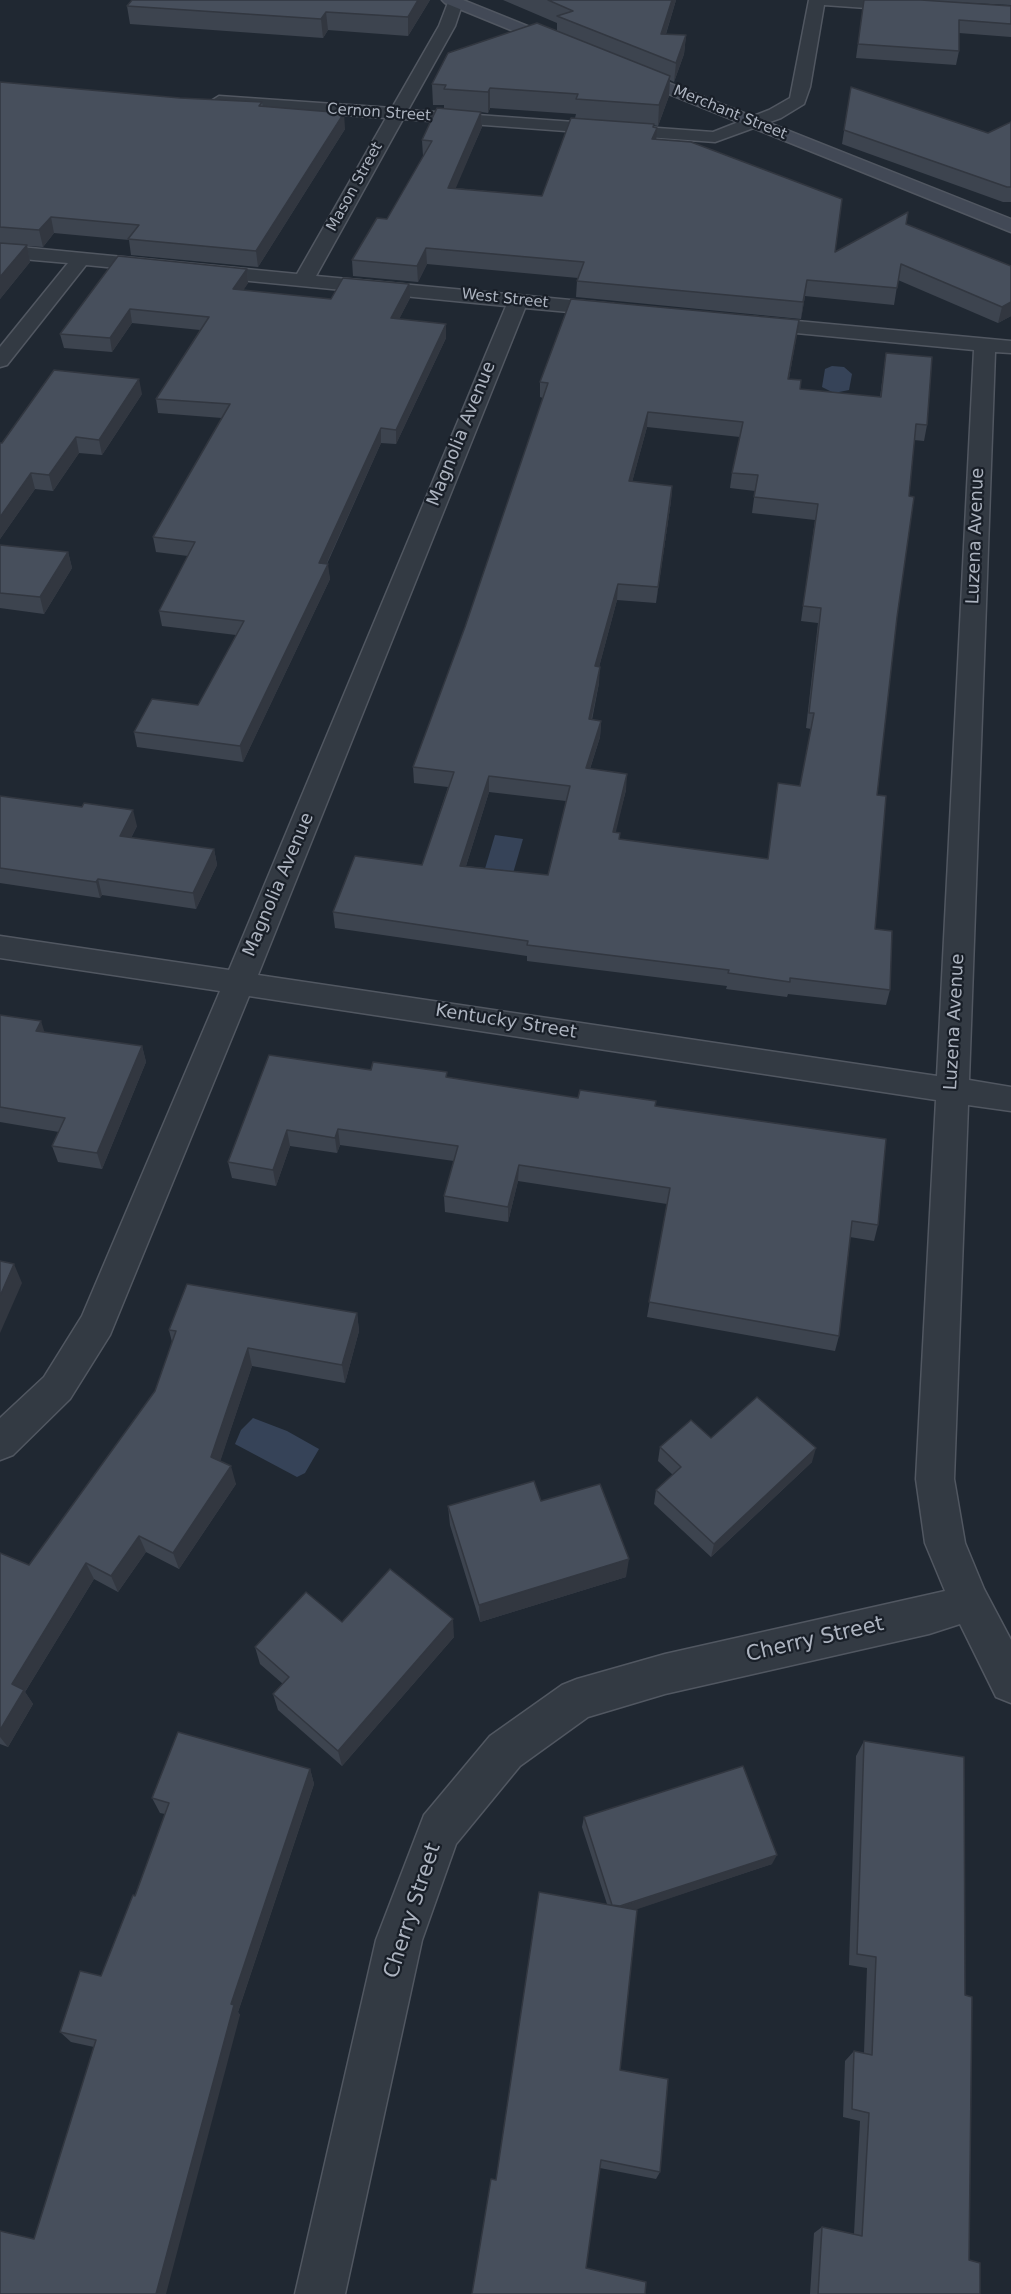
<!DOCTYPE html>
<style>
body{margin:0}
canvas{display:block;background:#202832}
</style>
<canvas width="1011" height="2294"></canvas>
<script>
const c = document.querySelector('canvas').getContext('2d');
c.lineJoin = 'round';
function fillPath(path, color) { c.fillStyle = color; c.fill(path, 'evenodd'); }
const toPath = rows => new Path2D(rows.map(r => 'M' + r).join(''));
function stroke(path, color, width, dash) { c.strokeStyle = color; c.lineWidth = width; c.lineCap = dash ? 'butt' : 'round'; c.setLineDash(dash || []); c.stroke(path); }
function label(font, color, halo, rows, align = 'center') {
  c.font = font + ' "DejaVu Sans",sans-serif'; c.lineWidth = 4.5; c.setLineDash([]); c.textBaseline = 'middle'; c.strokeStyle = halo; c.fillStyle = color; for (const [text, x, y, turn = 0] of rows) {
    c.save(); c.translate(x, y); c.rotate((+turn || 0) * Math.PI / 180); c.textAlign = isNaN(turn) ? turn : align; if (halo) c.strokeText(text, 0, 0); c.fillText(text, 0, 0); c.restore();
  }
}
const water = toPath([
 [832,366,844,367,852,374,849,390,834,393,822,387,825,369],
 [495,835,523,839,509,887,484,872],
 [253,1418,287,1431,319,1449,305,1473,297,1477,235,1444,241,1430]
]);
const street = toPath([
 [449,0,463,2,455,26,408,110,713,132,769,110,790,98,809,0,887,0,909,1,917,6,909,11,824,5,810,87,804,104,781,118,715,142,403,119,316,276,613,304,620,306,623,310,620,314,613,316,525,308,258,975,937,1076,974,350,754,329,747,327,744,323,747,319,754,317,1011,341,1011,353,995,352,969,1080,1011,1087,1011,1111,968,1105,954,1479,965,1543,984,1589,1011,1640,1011,1703,996,1697,960,1624,929,1634,665,1694,588,1717,520,1766,456,1844,422,1940,345,2294,295,2294,376,1940,424,1815,490,1736,562,1685,577,1679,665,1654,945,1591,925,1543,916,1479,936,1100,249,996,110,1335,70,1399,13,1455,0,1460,0,1418,44,1377,82,1316,220,991,0,958,0,936,229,970,506,306,86,265,7,365,0,367,0,347,68,263,0,257,0,245,297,274,386,118,219,106,211,101,219,96,392,108,439,26,449,0]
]);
const secondary = toPath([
 [442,0,463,0,567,42,569,45,567,48,555,48,445,3,442,0],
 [628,67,1011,219,1011,232,622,75,620,72,622,69,628,67]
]);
const wall = toPath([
 [132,0,430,0,408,36,328,30,323,38,130,24,127,6],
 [503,0,676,0,666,34,686,35,684,54,674,82,670,80,669,96,658,126,653,125,656,139,835,252,906,224,1011,266,1011,316,998,323,898,280,894,305,805,296,801,319,576,297,577,281,578,278,427,264,418,282,353,276,352,260,387,219,424,156,423,156,422,140,444,109,444,105,433,105,432,84,557,31,557,23],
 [490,108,576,114,575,118,542,196,455,188,482,127,481,112,488,113],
 [864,0,1011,0,1011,5,950,2,1011,6,1011,37,959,33,959,51,956,65,856,58],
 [0,82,180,98,262,102,263,107,345,129,258,267,131,255,129,240,54,233,43,247,27,246,30,262,0,299],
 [851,87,988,133,1011,122,1011,202,1003,202,842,144],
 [247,269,248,283,243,290,331,299,410,298,399,319,446,338,396,444,381,443,327,564,330,579,243,762,137,747,134,732,198,705,236,635,162,626,159,611,188,556,156,552,153,537,222,418,158,413,156,399,200,330,132,323,112,352,64,348,60,334],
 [799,320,789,379,800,389,880,397,886,353,927,425,924,441,914,440,897,617,877,795,875,929,890,990,886,1005,788,994,787,997,726,989,727,986,527,961,527,956,335,928,333,912,422,865,448,787,414,783,413,767,465,627,543,398,540,397,540,382],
 [647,427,740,437,732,473,730,488,755,491,752,513,815,520,801,621,818,623,806,728,811,729,800,786,778,783,768,859,620,839,620,833,615,832,626,790,590,769,600,737,601,721,592,720,599,683,599,667,617,600,656,603,671,501,672,486,632,482],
 [489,792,566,801,548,875,466,866],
 [142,394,102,455,79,453,53,491,35,489,0,539,0,443,2,443],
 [0,545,68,552,72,568,44,614,0,608],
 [0,796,137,826,131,838,214,849,217,865,196,909,102,895,100,898,0,883],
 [0,1015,44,1032,142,1046,146,1062,102,1169,58,1162,52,1146,59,1132,0,1122],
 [371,1070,447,1072,447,1078,578,1098,655,1106,878,1225,874,1241,850,1237,839,1336,835,1351,647,1317,667,1204,518,1181,508,1222,445,1212,444,1196,454,1161,340,1145,337,1153,290,1146,276,1186,232,1178,228,1162],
 [357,1313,359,1331,345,1383,252,1366,220,1461,236,1484,179,1569,146,1552,118,1592,94,1579,25,1692,33,1704,8,1747,0,1744,0,1553,29,1565,155,1391,172,1342,169,1330],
 [711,1438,812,1462,711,1557,654,1504,656,1490,673,1475,658,1461,660,1447],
 [541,1501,626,1577,480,1622,450,1525,448,1506],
 [342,1622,454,1637,342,1766,278,1710,273,1694,283,1684,260,1664,255,1647],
 [864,1741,965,1995,969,2260,980,2294,810,2294,814,2233,822,2227,854,2234,860,2121,843,2117,845,2061,854,2051,864,2053,867,1968,849,1965,856,1756],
 [310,1769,314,1784,238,2012,240,2015,34,2239,94,2047,71,2042,60,2032,101,1976,135,1896,165,1814,160,1813,152,1798],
 [584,1817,772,1864,636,1909,620,2070,660,2172,656,2179,600,2168,586,2268,472,2294,496,2180,607,1904,582,1827]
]);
const shadedWall = toPath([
 [418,0,430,0,408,36,408,17],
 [672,0,676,0,660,53,661,34],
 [326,12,328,30,323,38,321,19],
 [686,35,684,54,674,82,676,63],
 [670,76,669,96,658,126,659,105],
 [490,88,490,108,488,113,488,92],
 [481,112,482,127,449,204,448,188],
 [344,113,345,129,258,267,256,251],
 [654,124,653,137,657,128,656,144,651,154,653,127],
 [51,217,54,233,43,247,39,230],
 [27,245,30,262,0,299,0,277],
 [426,248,427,264,418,282,417,266],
 [247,269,248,283,235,304,233,289],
 [807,280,805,296,801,319,803,302],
 [409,284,410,298,392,333,391,318],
 [1011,302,1011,316,998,323,1002,307],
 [130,309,132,323,112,352,110,338],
 [799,320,797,335,786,394,788,379],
 [446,324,446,338,396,444,396,430],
 [139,379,142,394,102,455,99,440],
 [648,412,647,427,628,497,629,481],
 [381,428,381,443,320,578,319,563],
 [76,437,79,453,53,491,49,475],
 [31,473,35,489,0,539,0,517],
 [672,486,671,501,656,603,658,587],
 [68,552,72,568,44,614,40,597],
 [328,564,330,579,243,762,240,746],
 [618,584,617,600,595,682,595,666],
 [600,667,599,683,588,735,589,719],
 [601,721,600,737,585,784,586,768],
 [627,774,626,790,612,848,613,832],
 [489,776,489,792,461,882,460,866],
 [133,810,137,826,124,852,120,836],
 [214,849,217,865,196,909,193,893],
 [98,879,102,895,100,898,96,882],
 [41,1021,46,1037,36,1031],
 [142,1046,146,1062,102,1169,97,1153],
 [338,1129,340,1145,337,1153,335,1138],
 [287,1130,290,1146,276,1186,273,1170],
 [519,1165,518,1181,508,1222,508,1207],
 [14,1264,22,1283,0,1333,0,1296],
 [357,1313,359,1331,345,1383,342,1365],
 [248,1348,252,1366,216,1474,211,1457],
 [816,1448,812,1462,711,1557,714,1544],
 [231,1466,236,1484,179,1569,173,1553],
 [139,1536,146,1552,118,1592,111,1576],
 [629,1559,626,1577,480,1622,479,1605],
 [86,1563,94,1579,25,1692,33,1704,8,1747,0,1737,0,1730,12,1684],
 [453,1619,454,1637,342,1766,338,1751],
 [310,1769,314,1784,238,2012,240,2015,166,2294,156,2294,231,2004],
 [777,1855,772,1864,611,1918,613,1909]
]);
const building = toPath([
 [132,0,418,0,408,17,326,12,321,19,127,6,132,0],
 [548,0,672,0,661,34,686,35,676,63,557,16,573,11,548,0],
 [864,0,921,0,1011,6,1011,24,959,20,959,51,858,44,864,0],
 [537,23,670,76,659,105,576,99,578,94,490,88,488,92,444,89,446,85,432,84,448,53,537,23],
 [0,82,180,98,262,102,259,106,344,113,256,251,128,239,139,225,51,217,39,230,0,227,0,82],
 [851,87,988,133,1011,122,1011,187,1007,187,844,130,851,87],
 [437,108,481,112,448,188,542,196,571,118,654,124,653,127,657,128,652,139,691,142,842,199,835,252,908,212,906,224,1011,266,1011,302,1002,307,901,264,897,288,807,280,803,302,577,281,584,262,426,248,417,266,352,260,377,218,387,219,432,141,422,140,437,108],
 [0,243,27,245,0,277,0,243],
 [118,256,247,269,233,289,331,299,343,278,409,284,391,318,446,324,396,430,381,428,319,563,328,564,240,746,134,732,152,699,198,705,244,621,159,611,195,542,153,537,230,404,156,399,209,317,130,309,110,338,60,334,118,256],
 [571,299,799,320,788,379,801,380,800,389,881,397,886,353,932,357,927,425,916,424,909,496,914,497,897,617,877,795,886,796,875,929,892,931,890,990,790,978,790,982,728,973,729,970,527,945,528,941,333,912,355,856,422,865,454,772,413,767,465,627,548,383,540,382,571,299],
 [648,412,743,422,732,473,758,475,754,497,818,504,803,606,821,608,809,713,814,713,800,786,778,783,768,859,619,839,620,833,613,832,627,774,586,768,601,721,589,719,600,667,595,666,618,584,658,587,672,486,629,481,648,412],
 [489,776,570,786,548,875,460,866,489,776],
 [54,370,139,379,99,440,76,437,49,475,31,473,0,517,0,443,2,443,54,370],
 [0,545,68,552,40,597,0,593,0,545],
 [0,796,82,807,84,803,133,810,120,836,214,849,193,893,98,879,96,882,0,868,0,796],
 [0,1015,41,1021,36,1031,142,1046,97,1153,52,1146,65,1118,0,1107,0,1015],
 [269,1055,371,1070,373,1062,447,1072,446,1077,578,1098,580,1090,656,1101,655,1106,886,1139,878,1225,852,1221,839,1336,649,1302,670,1188,519,1165,508,1207,444,1196,458,1146,338,1129,335,1138,287,1130,273,1170,228,1162,269,1055],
 [0,1261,14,1264,0,1296,0,1261],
 [187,1284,357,1313,342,1365,248,1348,211,1457,231,1466,173,1553,139,1536,111,1576,86,1563,12,1684,24,1690,0,1730,0,1553,29,1565,155,1391,176,1331,169,1330,187,1284],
 [757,1397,816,1448,714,1544,656,1490,681,1467,660,1447,691,1420,711,1438,757,1397],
 [534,1481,541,1501,600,1484,629,1559,479,1605,448,1506,534,1481],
 [390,1569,453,1619,338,1751,273,1694,289,1677,255,1647,306,1592,342,1622,390,1569],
 [178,1732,310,1769,231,2004,234,2005,156,2294,0,2294,0,2231,34,2239,96,2040,60,2032,80,1971,101,1976,133,1895,135,1896,169,1803,152,1798,178,1732],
 [864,1741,964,1757,965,1995,972,1997,969,2260,980,2263,980,2294,818,2294,822,2227,862,2236,869,2113,852,2109,854,2051,872,2055,876,1957,857,1954,864,1741],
 [743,1766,777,1855,620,1906,612,1905,584,1817,743,1766],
 [539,1892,637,1910,620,2070,668,2079,660,2172,601,2160,586,2268,646,2282,645,2294,472,2294,491,2179,496,2180,539,1892]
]);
const farStreetnames = [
 ["Cernon Street",379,113,4],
 ["Merchant Street",730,113,22],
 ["Mason Street",355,187,-61],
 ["West Street",505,299,6]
];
const streetNames = [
 ["Magnolia Avenue",462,434,-68],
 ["Luzena Avenue",976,536,-88],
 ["Magnolia Avenue",279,885,-67],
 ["Kentucky Street",506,1022,9],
 ["Luzena Avenue",955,1022,-87]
];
const nearStreetnames = [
 ["Cherry Street",815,1640,-13],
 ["Cherry Street",413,1911,-72]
];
fillPath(water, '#364358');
stroke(street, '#515761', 3);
stroke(secondary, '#515761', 3);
fillPath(street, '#333a43');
fillPath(secondary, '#424956');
fillPath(wall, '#3d444f');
fillPath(shadedWall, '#323740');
fillPath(building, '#474f5c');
stroke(building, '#323740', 1.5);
label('15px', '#adb4c0', '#191f28', farStreetnames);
label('18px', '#adb4c0', '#191f28', streetNames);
label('21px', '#adb4c0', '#191f28', nearStreetnames);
</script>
